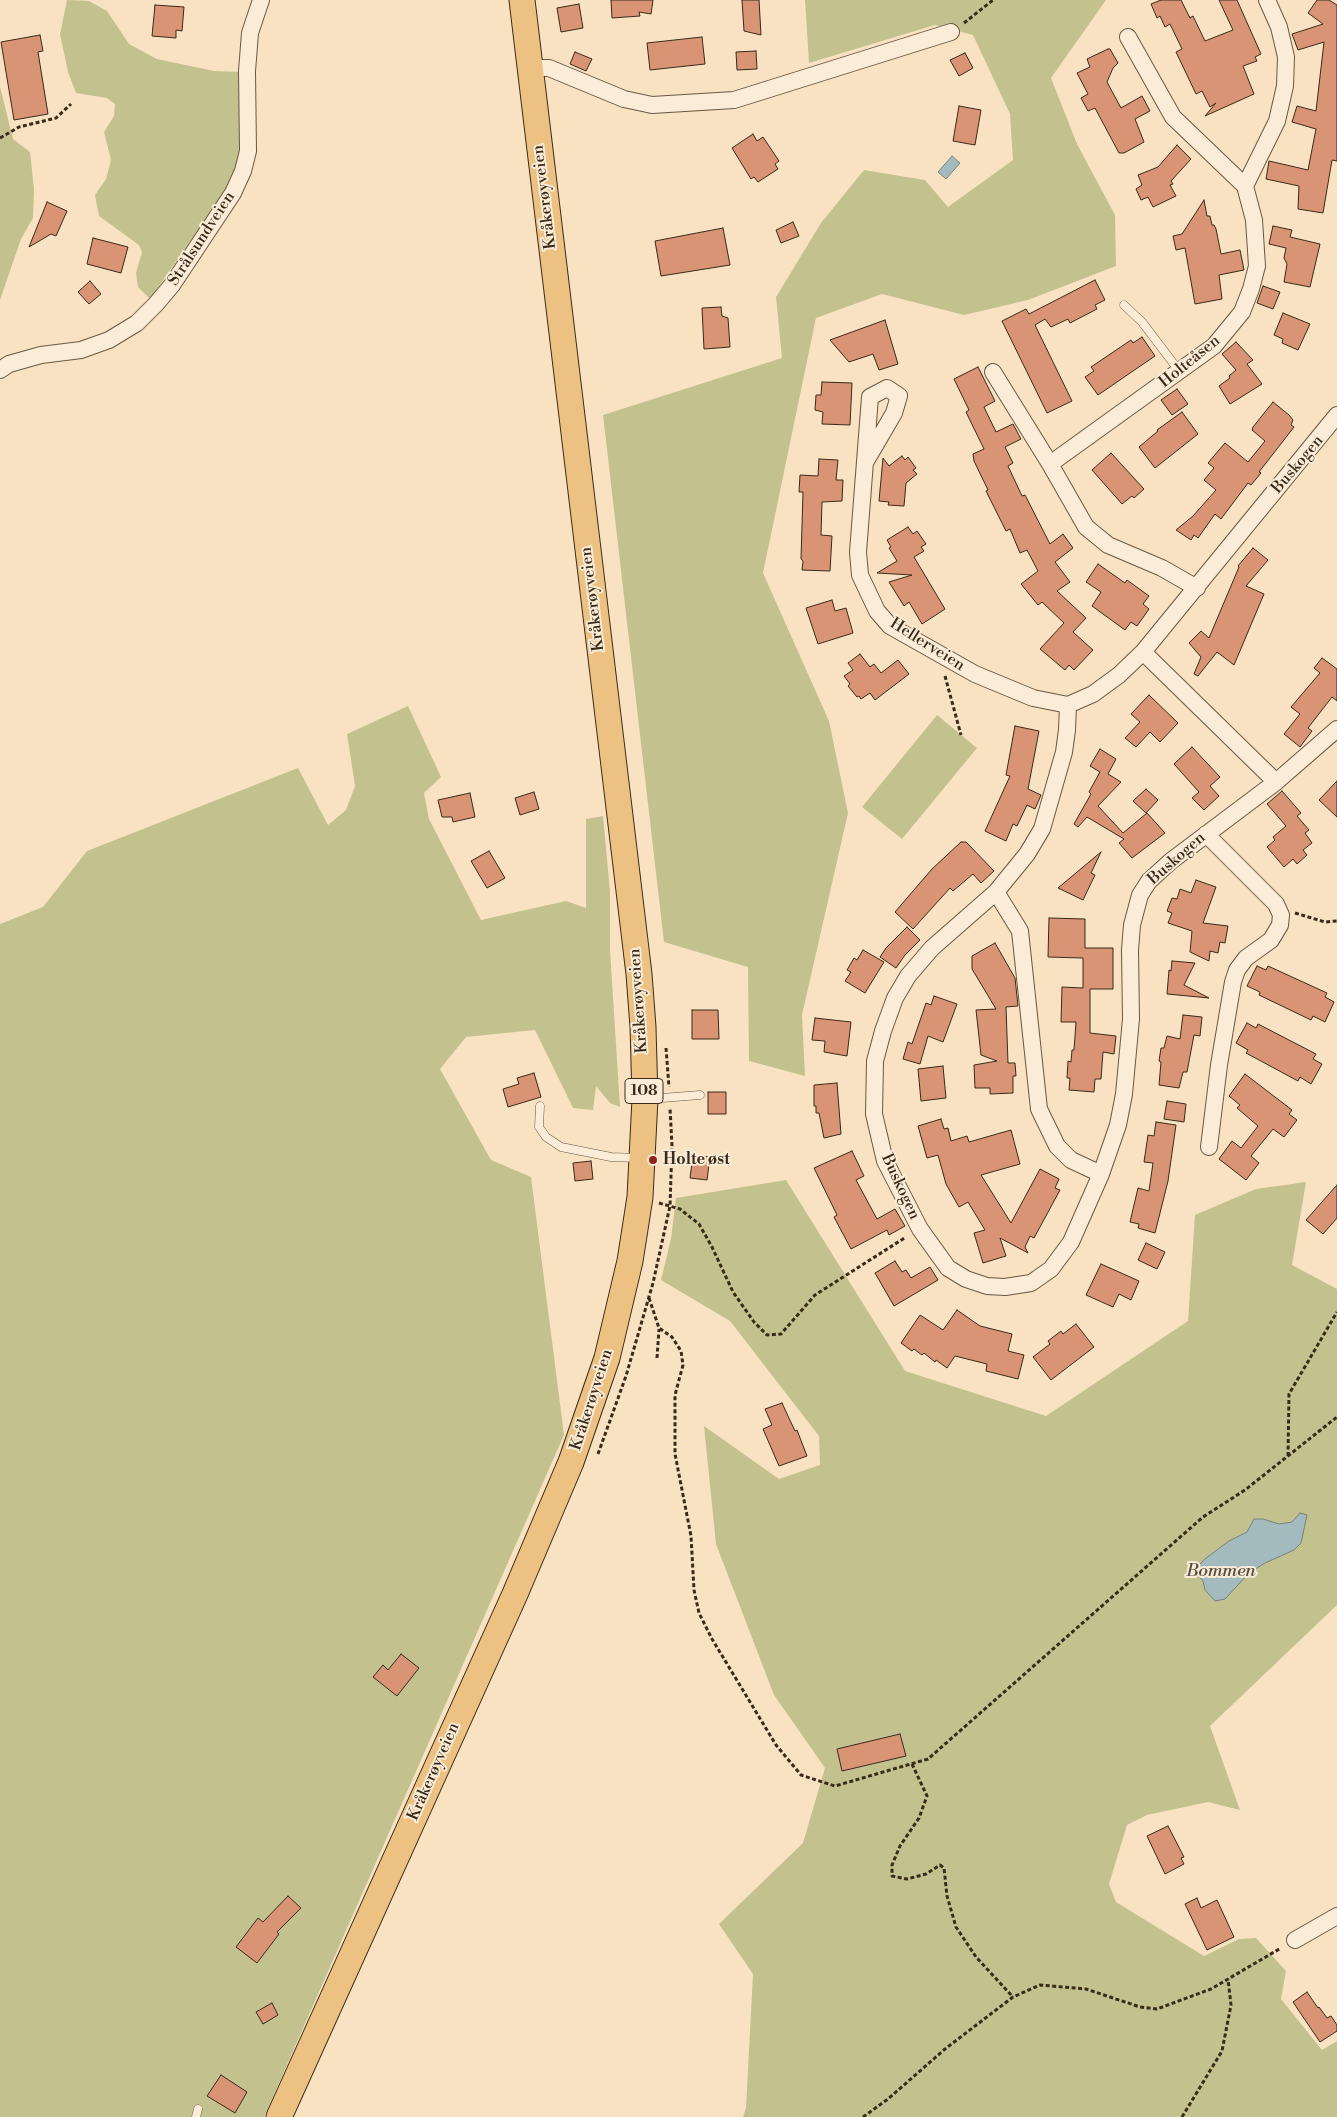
<!DOCTYPE html>
<meta charset="utf-8">
<style>
body{margin:0}
canvas{display:block;background:#f8e2c2}
</style>
<canvas width="1337" height="2117"></canvas>
<script>
const c = document.querySelector('canvas').getContext('2d');
c.lineJoin = 'round';
function fillPath(path, color) { c.fillStyle = color; c.fill(path, 'evenodd'); }
const toPath = rows => new Path2D(rows.map(r => 'M' + r).join(''));
function stroke(path, color, width, dash) { c.strokeStyle = color; c.lineWidth = width; c.lineCap = dash ? 'butt' : 'round'; c.setLineDash(dash || []); c.stroke(path); }
function label(font, color, halo, rows, align = 'center') {
  c.font = font + ' "Libre Bodoni",serif'; c.lineWidth = 4; c.setLineDash([]); c.textBaseline = 'middle'; c.strokeStyle = halo; c.fillStyle = color; for (const [text, x, y, turn = 0] of rows) {
    c.save(); c.translate(x, y); c.rotate((+turn || 0) * Math.PI / 180); c.textAlign = isNaN(turn) ? turn : align; if (halo) c.strokeText(text, 0, 0); c.fillText(text, 0, 0); c.restore();
  }
}
const green = toPath([
 [67,0,89,1,107,11,129,44,157,59,214,71,244,72,244,150,226,194,191,240,150,299,138,287,136,273,142,252,139,245,99,216,95,195,106,179,111,160,104,132,114,116,115,104,107,98,76,93,68,72,60,34],
 [805,0,1106,0,1051,78,1077,144,1115,215,1116,266,1028,300,964,315,882,294,816,318,763,573,829,721,848,813,802,1015,805,1076,749,1061,748,967,664,942,603,415,782,358,776,297,821,223,864,170,925,180,948,207,1013,160,1010,114,973,35,935,25,809,63],
 [0,87,13,139,30,152,34,189,33,218,21,239,0,300],
 [408,706,441,777,424,793,429,819,481,920,566,901,586,908,586,819,603,816,610,891,610,950,620,1107,610,1103,596,1086,593,1110,573,1108,535,1030,466,1037,440,1069,491,1160,531,1177,564,1435,264,2117,0,2117,0,924,43,907,87,851,298,768,328,825,346,810,355,786,347,734],
 [937,715,977,748,902,839,862,807],
 [786,1180,905,1371,1046,1416,1188,1321,1195,1215,1256,1189,1306,1182,1292,1265,1337,1289,1337,1605,1210,1726,1240,1810,1208,1802,1147,1815,1127,1825,1109,1884,1116,1902,1204,1956,1239,1939,1256,1938,1286,1971,1281,1999,1322,2050,1337,2041,1337,2117,743,2117,746,2108,753,1974,719,1924,803,1843,825,1768,774,1695,716,1544,704,1426,779,1479,820,1465,819,1436,730,1321,661,1280,671,1239,676,1198]
]);
const water = toPath([
 [952,156,960,163,946,179,938,172,952,156],
 [1300,1513,1307,1515,1301,1543,1294,1550,1265,1563,1249,1573,1225,1599,1215,1601,1205,1590,1203,1581,1194,1570,1206,1558,1229,1541,1247,1532,1254,1519,1263,1519,1279,1524,1292,1522,1300,1513]
]);
const building = toPath([
 [611,0,653,0,651,14,639,12,640,16,612,18,611,0],
 [742,0,759,0,761,35,744,31,742,0],
 [1161,0,1181,0,1190,18,1193,16,1205,41,1233,30,1219,0,1237,0,1261,54,1255,57,1257,61,1243,66,1254,94,1205,116,1216,103,1210,107,1202,91,1196,94,1176,52,1182,49,1170,24,1165,27,1160,16,1157,18,1151,4,1161,0],
 [1317,0,1329,0,1337,5,1337,161,1332,160,1323,213,1298,209,1299,186,1266,179,1269,161,1308,170,1316,129,1292,122,1297,106,1316,111,1324,42,1298,50,1292,34,1323,24,1308,13,1317,0],
 [579,4,583,28,561,32,557,8,579,4],
 [155,5,184,7,182,31,176,30,176,38,152,36,155,5],
 [40,35,43,51,38,52,48,114,14,120,1,42,40,35],
 [702,37,705,64,650,70,647,43,702,37],
 [1108,49,1110,49,1118,63,1113,68,1107,82,1121,108,1142,96,1150,111,1135,119,1144,142,1124,153,1119,153,1095,108,1088,111,1081,98,1088,94,1077,73,1090,67,1087,59,1108,49],
 [756,51,757,69,737,70,736,52,756,51],
 [575,52,592,59,586,71,570,64,575,52],
 [965,53,973,68,959,76,950,60,965,53],
 [959,106,981,110,975,145,953,141,959,106],
 [753,134,757,141,763,137,779,161,775,164,778,169,758,182,754,177,751,179,732,148,753,134],
 [1177,145,1191,159,1171,181,1173,184,1170,185,1176,196,1153,207,1148,197,1141,200,1136,189,1142,185,1138,175,1158,167,1177,145],
 [1204,200,1207,216,1210,216,1212,225,1214,225,1216,229,1221,254,1240,250,1244,270,1219,275,1222,299,1195,304,1185,248,1176,250,1173,236,1182,234,1204,200],
 [47,202,67,211,56,236,51,234,29,247,47,202],
 [793,222,799,236,781,243,776,230,793,222],
 [1273,226,1292,230,1290,237,1320,244,1310,287,1284,282,1287,264,1284,258,1286,248,1269,244,1273,226],
 [723,228,730,265,661,276,655,241,723,228],
 [93,238,128,247,121,273,87,264,93,238],
 [1095,280,1105,300,1095,305,1097,309,1070,323,1068,319,1051,327,1045,319,1035,325,1072,401,1047,413,1002,321,1026,309,1029,314,1095,280],
 [90,281,101,294,89,304,78,292,90,281],
 [1263,286,1280,292,1273,309,1257,303,1263,286],
 [721,307,722,316,728,318,730,347,704,349,702,308,721,307],
 [1283,313,1310,324,1298,350,1282,343,1283,339,1274,335,1283,313],
 [885,320,898,364,879,370,873,354,849,362,830,340,885,320],
 [1142,337,1155,356,1098,395,1085,377,1094,371,1091,367,1131,340,1133,343,1142,337],
 [1236,342,1253,360,1247,364,1262,384,1230,404,1219,386,1230,378,1229,376,1236,370,1222,354,1236,342],
 [978,367,995,401,984,407,996,432,1013,424,1021,439,1005,447,1013,463,1008,466,1022,496,1025,495,1050,544,1063,534,1073,548,1055,562,1070,582,1057,591,1086,618,1073,632,1093,650,1074,670,1069,665,1065,670,1040,649,1064,623,1042,602,1038,605,1021,584,1038,571,1027,550,1020,553,1010,529,1006,531,986,491,988,490,974,461,973,454,984,449,966,412,969,410,954,379,978,367],
 [822,382,852,383,850,425,822,424,823,412,815,410,816,395,821,395,822,382],
 [1177,389,1188,404,1172,415,1161,400,1177,389],
 [1273,402,1289,415,1293,420,1291,425,1294,427,1259,472,1261,473,1251,485,1248,483,1221,519,1215,514,1198,538,1194,535,1191,540,1176,530,1193,516,1216,490,1204,480,1214,468,1208,463,1225,443,1248,462,1265,441,1252,430,1253,427,1273,402],
 [1182,412,1198,434,1155,468,1139,447,1158,431,1157,430,1182,412],
 [1111,453,1144,489,1134,498,1132,496,1122,504,1092,470,1111,453],
 [902,456,905,460,908,457,916,468,913,470,917,474,906,483,904,506,888,505,889,502,879,501,883,458,889,466,902,456],
 [819,459,838,460,836,480,843,480,842,501,822,502,821,535,832,536,830,571,802,570,803,561,801,559,803,492,799,492,800,475,818,476,819,459],
 [908,527,913,534,917,531,926,544,921,547,924,551,914,557,945,609,922,624,909,602,904,606,889,582,912,575,877,573,897,561,889,548,891,547,887,540,908,527],
 [1253,548,1268,560,1246,586,1264,594,1234,665,1217,652,1198,676,1194,674,1201,657,1189,643,1201,631,1209,638,1239,567,1238,566,1253,548],
 [1098,564,1125,583,1127,580,1149,596,1143,604,1149,609,1137,626,1131,622,1125,630,1092,606,1101,592,1086,582,1098,564],
 [832,600,835,611,846,608,853,633,818,644,806,608,832,600],
 [860,654,870,667,874,664,881,673,898,660,909,674,875,700,870,693,861,699,859,696,857,697,848,686,850,684,844,676,853,670,848,663,860,654],
 [1322,658,1337,669,1337,701,1332,697,1308,728,1312,731,1300,747,1284,734,1300,714,1291,707,1320,673,1314,668,1322,658],
 [1149,695,1178,723,1160,742,1150,732,1136,747,1125,738,1140,722,1131,714,1149,695],
 [1015,726,1039,731,1028,789,1041,795,1035,809,1027,805,1017,826,1013,824,1006,841,985,831,1010,776,1006,775,1015,726],
 [1192,747,1220,777,1210,786,1219,796,1204,810,1192,798,1199,792,1174,764,1192,747],
 [1100,749,1116,759,1108,774,1121,782,1098,806,1123,833,1147,813,1165,833,1132,858,1119,843,1124,839,1087,817,1078,827,1074,824,1091,794,1089,792,1100,772,1090,766,1100,749],
 [1337,781,1337,817,1319,800,1337,781],
 [1146,789,1158,800,1146,813,1133,801,1146,789],
 [1282,791,1301,813,1297,816,1309,830,1305,833,1312,843,1303,850,1307,855,1297,864,1293,859,1284,867,1267,847,1275,840,1273,837,1286,826,1267,804,1282,791],
 [534,792,539,809,520,815,515,798,534,792],
 [470,793,475,817,453,822,452,817,442,817,438,800,470,793],
 [961,842,966,842,994,871,981,883,973,874,953,891,950,888,913,929,895,912,932,869,961,842],
 [489,851,505,878,487,888,471,861,489,851],
 [1101,852,1091,873,1095,875,1083,900,1058,888,1101,852],
 [1196,880,1216,887,1203,923,1228,926,1225,943,1220,942,1218,953,1210,951,1209,961,1190,952,1192,931,1168,923,1172,913,1167,911,1172,898,1177,899,1180,889,1191,893,1196,880],
 [1049,918,1085,919,1085,948,1113,948,1113,989,1090,989,1090,1033,1116,1036,1114,1054,1103,1052,1101,1079,1095,1079,1094,1092,1069,1090,1070,1078,1067,1078,1068,1061,1071,1062,1072,1050,1074,1050,1076,1022,1061,1022,1062,987,1083,988,1083,958,1048,957,1049,918],
 [907,927,920,940,905,955,896,968,880,957,886,948,907,927],
 [995,943,1015,978,1018,1006,1006,1007,1008,1063,1015,1063,1016,1076,1013,1076,1013,1093,990,1094,990,1088,975,1088,974,1065,997,1061,981,1055,976,1010,996,1009,972,969,972,956,995,943],
 [863,950,884,962,865,993,845,981,851,972,847,970,854,958,857,960,863,950],
 [1172,961,1195,963,1184,985,1209,998,1167,994,1169,970,1171,971,1172,961],
 [1257,966,1266,970,1268,966,1327,993,1325,997,1334,1002,1325,1022,1313,1016,1311,1020,1259,995,1260,992,1247,986,1257,966],
 [934,996,957,1004,943,1042,928,1036,920,1064,903,1059,908,1042,912,1044,926,1003,931,1005,934,996],
 [692,1010,718,1010,719,1039,692,1039,692,1010],
 [1183,1015,1202,1017,1200,1036,1194,1035,1187,1072,1183,1072,1179,1088,1159,1085,1161,1062,1159,1061,1161,1048,1164,1048,1167,1036,1180,1039,1183,1015],
 [815,1018,851,1022,847,1056,824,1052,825,1041,812,1040,815,1018],
 [1247,1023,1256,1028,1258,1024,1316,1054,1313,1059,1322,1064,1311,1084,1300,1077,1298,1081,1246,1053,1248,1050,1236,1043,1247,1023],
 [943,1066,946,1098,921,1101,918,1069,943,1066],
 [534,1073,541,1097,508,1107,503,1089,519,1084,517,1078,534,1073],
 [1245,1074,1292,1110,1289,1114,1297,1120,1284,1137,1273,1129,1251,1156,1259,1163,1246,1180,1219,1159,1232,1141,1241,1148,1258,1126,1237,1108,1240,1105,1229,1096,1245,1074],
 [837,1083,841,1134,824,1138,819,1113,816,1113,816,1106,814,1106,814,1085,837,1083],
 [708,1092,726,1092,726,1114,708,1114,708,1092],
 [1167,1101,1186,1104,1184,1122,1164,1119,1167,1101],
 [941,1119,944,1129,948,1128,951,1141,967,1136,969,1142,1011,1130,1020,1164,981,1175,1011,1223,1040,1169,1059,1179,1055,1188,1060,1190,1034,1238,1030,1236,1025,1247,1028,1253,1000,1238,1006,1256,983,1263,974,1233,985,1230,968,1202,959,1207,946,1184,938,1155,927,1158,918,1126,941,1119],
 [1156,1122,1176,1125,1168,1181,1155,1233,1138,1228,1139,1224,1130,1222,1138,1188,1149,1191,1153,1163,1144,1162,1148,1135,1154,1136,1156,1122],
 [852,1151,864,1176,856,1180,877,1219,895,1209,905,1226,889,1235,887,1230,851,1249,834,1217,837,1215,814,1168,852,1151],
 [693,1155,710,1157,707,1180,690,1178,693,1155],
 [591,1161,593,1179,575,1181,573,1163,591,1161],
 [1337,1185,1337,1218,1323,1234,1306,1220,1337,1185],
 [1146,1243,1165,1252,1157,1269,1138,1260,1146,1243],
 [895,1261,902,1272,906,1270,911,1278,930,1267,938,1280,894,1306,875,1273,895,1261],
 [1101,1264,1139,1281,1131,1300,1119,1294,1113,1307,1086,1295,1101,1264],
 [957,1310,980,1326,1012,1334,1008,1351,1024,1355,1018,1379,986,1371,987,1364,955,1356,947,1368,936,1360,935,1362,924,1353,922,1355,914,1349,912,1351,901,1343,920,1315,943,1330,957,1310],
 [1076,1324,1094,1347,1051,1380,1033,1357,1050,1344,1048,1341,1061,1331,1063,1334,1076,1324],
 [782,1403,795,1431,797,1430,807,1456,779,1466,763,1429,772,1425,765,1409,782,1403],
 [401,1654,419,1668,397,1696,373,1677,383,1665,388,1670,401,1654],
 [900,1734,906,1756,842,1771,837,1749,900,1734],
 [1168,1826,1184,1857,1181,1858,1184,1864,1165,1874,1147,1836,1168,1826],
 [288,1896,301,1908,277,1932,279,1934,257,1963,236,1947,258,1918,263,1922,288,1896],
 [1197,1898,1201,1908,1217,1900,1234,1937,1207,1950,1185,1904,1197,1898],
 [1307,1992,1318,2008,1319,2007,1327,2018,1331,2016,1337,2025,1337,2031,1320,2042,1293,2002,1307,1992],
 [272,2003,278,2015,263,2024,256,2012,272,2003],
 [221,2075,247,2092,235,2113,207,2096,221,2075]
]);
const path = toPath([
 [964,23,993,0],
 [0,138,19,127,56,118,71,104],
 [945,676,961,735],
 [1295,913,1325,922,1337,921],
 [666,1048,669,1087],
 [659,1203,680,1209,699,1224,712,1247,733,1292,754,1322,767,1335,781,1334,815,1295,906,1237],
 [649,1298,659,1328,672,1337,681,1351,683,1365,675,1395,675,1454,691,1536,694,1590,699,1613,712,1639,776,1745,801,1775,835,1786,928,1759,1203,1517,1245,1490,1337,1417],
 [657,1358,659,1329],
 [598,1454,626,1376,653,1283,670,1206,672,1146,670,1108],
 [1288,1456,1289,1394,1337,1312],
 [912,1764,927,1796,919,1818,900,1846,892,1865,892,1876,907,1879,926,1874,940,1865,944,1868,947,1896,956,1927,976,1957,1013,1997],
 [863,2117,888,2099,945,2049,1013,1997,1040,1985,1086,1989,1140,2007,1157,2009,1211,1989,1281,1948],
 [1182,2117,1222,2051,1231,2005,1228,1979]
]);
const service = toPath([
 [1124,305,1142,322,1180,372],
 [649,1099,700,1095],
 [540,1106,539,1127,546,1137,561,1147,611,1157,638,1158],
 [196,2117,198,2109]
]);
const minor = toPath([
 [1128,37,1173,117,1245,186],
 [530,68,549,68,624,99,652,105,734,100,951,32],
 [0,370,9,364,41,355,81,350,109,340,137,323,156,304,172,285,233,193,243,171,248,151,247,71,250,33,261,0],
 [993,372,1050,464],
 [866,461,894,413,899,396,887,388,870,397,858,552,860,575,877,611,890,626,975,674,1033,698,1068,705],
 [1197,588,1162,568,1108,545,1086,527,1050,464,1214,346,1242,312,1251,289,1257,266,1254,220,1245,186,1277,121,1285,86,1286,57,1279,27,1267,0],
 [1143,652,1276,782],
 [1068,705,1067,730,1064,752,1042,829,1027,854,996,892,932,948,908,976,895,998,883,1031,875,1061,874,1114,885,1161,920,1229,948,1268,966,1279,987,1286,1005,1287,1031,1283,1051,1269,1071,1242,1101,1174,1118,1125,1124,1094,1131,1019,1130,950,1132,925,1140,895,1149,881,1171,861,1276,782,1337,729],
 [1068,705,1093,694,1119,675,1143,652,1337,415],
 [1206,834,1276,904,1281,915,1280,925,1271,940,1246,958,1237,970,1233,982,1219,1065,1209,1147],
 [996,892,1020,931,1039,1109,1057,1146,1071,1160,1101,1174],
 [1295,1940,1337,1916]
]);
const primary = toPath([
 [279,2117,515,1594,571,1462,607,1358,630,1261,640,1197,645,1099,643,1027,639,974,522,0]
]);
const markers = [
 [653,1160,5,"#8f2418"]
];
const shields = [
 [644,1091,38]
];
const shieldNames = [
 ["108",644,1091]
];
const streetNames = [
 ["Kråkerøyveien",545,197,-97],
 ["Strålsundveien",202,239,-57],
 ["Holteåsen",1190,362,-39],
 ["Buskogen",1298,465,-50],
 ["Kråkerøyveien",593,599,-97],
 ["Hellerveien",927,645,32],
 ["Buskogen",1177,859,-41],
 ["Kråkerøyveien",639,1001,-94],
 ["Buskogen",900,1187,65],
 ["Kråkerøyveien",592,1400,-72],
 ["Kråkerøyveien",434,1772,-66]
];
const poiNames = [
 ["Holte øst",663,1160]
];
const waterNames = [
 ["Bommen",1221,1572]
];
fillPath(green, '#c3c28f');
fillPath(water, '#a3bbbe');
stroke(water, '#79817c', 1);
fillPath(building, '#d89474');
stroke(building, '#392a19', 1);
stroke(service, '#695843', 9);
stroke(minor, '#695843', 18);
stroke(primary, '#392a19', 27);
stroke(path, '#392a19', 3, [4, 2.5]);
stroke(service, '#faecd7', 8);
stroke(minor, '#faecd7', 16);
stroke(primary, '#ecc181', 25);
for (const [x, y, r, color] of markers) { const dot = new Path2D(); dot.arc(x, y, r, 0, 2 * Math.PI); c.fillStyle = color; c.fill(dot); stroke(dot, '#faecd7', 2); }
for (const [x, y, w] of shields) { const box = new Path2D(); box.roundRect(x - w / 2, y - 12.5, w, 25, 4); c.fillStyle = '#faecd7'; c.fill(box); stroke(box, '#392a19', 1); }
label('bold 15px', '#392a19', null, shieldNames);
label('16px', '#392a19', '#faecd7', streetNames);
label('bold 16px', '#392a19', '#faecd7', poiNames, 'left');
label('italic 18px', '#544e42', '#faecd7', waterNames);
</script>
